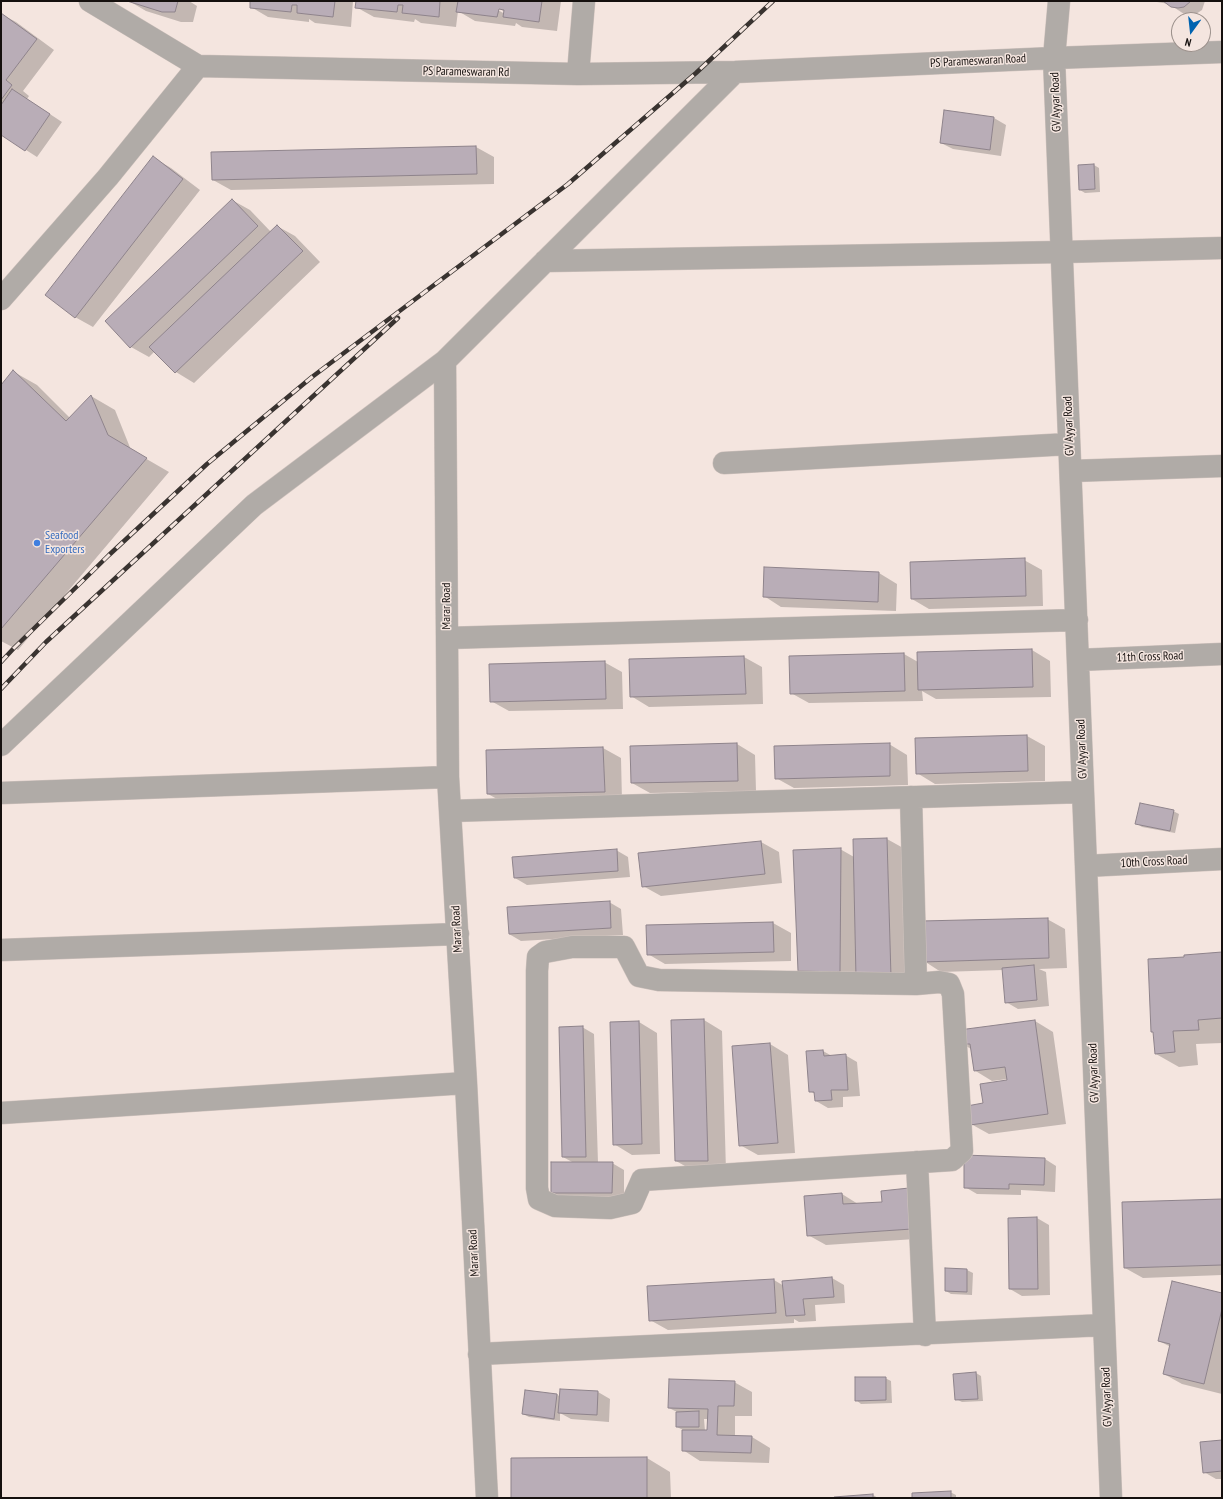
<!DOCTYPE html>
<style>
body{margin:0}
#map{position:relative;width:1223px;height:1499px;overflow:hidden;background:#f4e5df;font-family:"PT Sans Narrow",sans-serif}
canvas{display:block}
.frame{position:absolute;inset:0;border:2px solid #15100e;pointer-events:none}
.north{position:absolute;left:1171px;top:12px;width:40px;height:40px;box-sizing:border-box;background:#f4e5df;border:1px solid #9b908b;border-radius:50%;rotate:195deg;font-size:11px;font-weight:700;line-height:16px;text-align:center;color:#15100e}
.north::after{content:'';display:block;margin:auto;width:14px;height:18px;background:#0063b0;clip-path:polygon(50% 0,100% 100%,50% 72%,0 100%)}
</style>
<div id="map">
<canvas width="1223" height="1499"></canvas>
<div class="frame"></div>
<div class="north">N</div>
</div>
<script>
const c = document.querySelector('canvas').getContext('2d');
c.lineJoin = 'round';
function fillPath(path, color) { c.fillStyle = color; c.fill(path, 'evenodd'); }
const toPath = rows => new Path2D(rows.map(r => 'M' + r).join(''));
function stroke(path, color, width, dash) { c.strokeStyle = color; c.lineWidth = width; c.lineCap = dash ? 'butt' : 'round'; c.setLineDash(dash || []); c.stroke(path); }
function label(font, color, halo, rows, align = 'center') {
  c.font = font + ' "PT Sans Narrow",sans-serif'; c.lineWidth = 3; c.setLineDash([]); c.textBaseline = 'middle'; c.strokeStyle = halo; c.fillStyle = color; for (const [text, x, y, turn = 0] of rows) {
    c.save(); c.translate(x, y); c.rotate((+turn || 0) * Math.PI / 180); c.textAlign = isNaN(turn) ? turn : align; if (halo) c.strokeText(text, 0, 0); c.fillText(text, 0, 0); c.restore();
  }
}
const shadow = toPath([
 [129,1,189,1,197,6,193,22,181,22,146,11],
 [251,1,353,1,351,27,315,23,309,19,309,22,268,17,251,7],
 [357,1,561,1,557,31,522,27,516,23,515,26,475,21,458,11,456,27,421,23,415,19,414,22,374,17,356,7],
 [495,6,505,12,505,14,494,8],
 [1151,1,1205,1,1202,10,1196,14,1184,14,1169,4],
 [1,14,16,22,54,50,23,91,29,96,27,99,62,122,37,157,1,134],
 [994,118,1006,125,1001,156,953,149,941,143],
 [476,147,494,157,494,184,231,190,213,180],
 [154,158,171,168,200,190,93,327,75,317],
 [1094,165,1099,168,1100,192,1085,193,1080,190],
 [232,200,250,210,271,232,277,226,295,236,320,262,194,383,176,372,155,351,149,357,131,347],
 [14,372,37,385,70,418,91,396,115,410,131,450,169,472,18,650,1,641,1,386],
 [1024,560,1042,570,1043,606,929,609,912,599],
 [879,573,897,584,896,611,781,607,764,596],
 [1032,650,1050,661,1051,697,936,699,922,691,923,701,809,703,791,693,904,654,918,662],
 [744,657,762,667,763,704,649,707,631,696,630,660],
 [604,662,622,672,623,709,509,711,491,701],
 [1027,736,1045,746,1045,781,935,784,917,773],
 [737,744,755,755,756,791,650,793,632,783],
 [889,744,907,755,908,785,794,788,776,778],
 [603,748,621,758,622,801,506,804,488,794,487,751],
 [1173,811,1179,814,1175,833,1142,827,1136,823],
 [887,839,905,849,908,987,817,981,799,971,840,849,854,857,854,840],
 [761,842,779,852,782,883,661,896,643,886],
 [616,850,628,857,630,877,527,885,515,878],
 [609,902,621,909,623,935,521,941,509,934],
 [1047,919,1065,929,1067,968,1039,969,1046,972,1049,1006,1018,1009,1006,1002,1003,970,941,972,924,961],
 [773,923,791,933,791,961,665,964,648,954],
 [1222,953,1222,1043,1196,1044,1198,1065,1179,1067,1156,1054,1185,958],
 [704,1020,722,1031,726,1171,694,1171,676,1161,672,1021],
 [1035,1021,1053,1032,1066,1124,989,1134,971,1124,984,1104,1008,1081,1007,1079,992,1081,974,1070,971,1049,961,1043],
 [639,1022,657,1033,660,1154,632,1155,614,1144],
 [582,1027,594,1034,598,1163,612,1163,624,1170,624,1199,564,1199,552,1192,574,1163,563,1157],
 [770,1044,788,1055,795,1153,758,1155,740,1145],
 [823,1051,832,1056,845,1055,857,1062,860,1096,843,1097,843,1107,828,1108,816,1101,815,1094,810,1091],
 [1045,1159,1056,1166,1055,1192,1021,1190,1021,1195,977,1194,965,1187],
 [842,1194,858,1204,883,1203,930,1238,826,1245,808,1235],
 [1222,1200,1222,1275,1143,1278,1125,1268],
 [1037,1218,1049,1225,1050,1295,1022,1296,1010,1289,1009,1219],
 [967,1270,973,1273,972,1295,951,1294,946,1291],
 [832,1278,844,1285,845,1303,815,1305,816,1321,799,1322,794,1319,794,1323,668,1330,650,1320,774,1280,784,1286],
 [1222,1294,1222,1394,1182,1384,1164,1374,1171,1347,1159,1341],
 [976,1373,981,1376,983,1401,962,1402,956,1399],
 [885,1378,891,1381,892,1403,861,1404,856,1400],
 [734,1382,752,1392,752,1416,735,1416,735,1437,752,1437,770,1448,769,1463,700,1461,683,1450,683,1430,677,1427,677,1412,669,1408],
 [704,1419,708,1419,708,1431,705,1431],
 [598,1392,610,1399,609,1422,571,1419,560,1413,560,1421,529,1417,523,1414,557,1394,560,1397],
 [1222,1441,1222,1479,1216,1479,1204,1472],
 [647,1458,670,1472,671,1498,512,1498],
 [950,1492,956,1495,956,1498,913,1498],
 [873,1495,878,1498,835,1498]
]);
const building = toPath([
 [127,1,178,1,175,12,162,12,127,1],
 [250,1,335,1,333,17,297,13,297,5,292,5,291,12,250,8,250,1],
 [356,1,440,1,439,17,402,13,403,5,398,5,397,12,355,8,356,1],
 [458,1,542,1,539,22,503,17,504,10,499,9,497,17,456,12,458,1],
 [1163,1,1191,1,1184,7,1178,8,1171,7,1163,1],
 [1,13,37,39,6,80,12,85,1,100,1,13],
 [12,89,50,114,25,151,1,135,1,105,12,89],
 [944,110,994,117,990,150,940,143,944,110],
 [476,146,477,174,212,180,211,152,476,146],
 [153,156,183,179,75,318,45,295,153,156],
 [1094,164,1095,189,1079,190,1078,165,1094,164],
 [232,199,258,226,130,348,105,321,232,199],
 [277,225,303,251,175,373,149,347,277,225],
 [13,370,66,421,91,395,108,435,147,458,1,629,1,385,13,370],
 [1025,558,1026,596,911,599,910,562,1025,558],
 [764,567,879,572,878,602,763,597,764,567],
 [1032,649,1033,687,918,690,917,652,1032,649],
 [904,653,905,691,790,694,789,656,904,653],
 [744,656,746,694,630,697,629,659,744,656],
 [605,661,606,699,490,702,489,664,605,661],
 [1027,735,1028,771,916,774,915,738,1027,735],
 [737,743,738,781,631,783,630,746,737,743],
 [890,743,890,776,775,779,774,746,890,743],
 [603,747,605,792,487,794,486,750,603,747],
 [1140,803,1174,810,1170,831,1135,824,1140,803],
 [887,838,891,977,856,978,853,839,887,838],
 [761,841,765,874,642,887,638,853,761,841],
 [841,848,840,972,798,971,793,850,841,848],
 [617,849,618,871,514,878,512,857,617,849],
 [610,901,611,928,509,934,507,907,610,901],
 [1048,918,1049,958,923,962,921,921,1048,918],
 [773,922,774,952,647,955,646,925,773,922],
 [1222,952,1222,1018,1198,1020,1199,1030,1173,1031,1175,1052,1155,1054,1153,1032,1151,1032,1148,959,1184,957,1184,955,1222,952],
 [1034,965,1037,1000,1005,1003,1002,968,1034,965],
 [704,1019,708,1161,675,1161,671,1020,704,1019],
 [1035,1020,1048,1114,970,1125,967,1106,983,1103,980,1084,1007,1080,1005,1067,974,1071,970,1044,960,1044,959,1030,1035,1020],
 [639,1021,642,1144,613,1145,610,1022,639,1021],
 [583,1026,586,1157,562,1157,559,1027,583,1026],
 [770,1043,778,1143,739,1146,732,1046,770,1043],
 [823,1050,824,1056,846,1054,848,1090,831,1090,832,1100,815,1101,814,1092,809,1092,806,1051,823,1050],
 [964,1155,1045,1158,1044,1185,1009,1184,1009,1189,964,1188,964,1155],
 [551,1162,613,1162,612,1193,551,1193,551,1162],
 [909,1188,912,1229,807,1236,804,1196,842,1193,843,1204,882,1202,881,1191,909,1188],
 [1222,1199,1222,1265,1124,1268,1122,1202,1222,1199],
 [1037,1217,1038,1289,1009,1289,1008,1218,1037,1217],
 [945,1268,967,1269,967,1292,945,1291,945,1268],
 [832,1277,834,1297,803,1299,805,1315,786,1316,782,1281,832,1277],
 [774,1279,776,1313,649,1321,647,1286,774,1279],
 [1172,1281,1222,1293,1222,1309,1204,1384,1163,1374,1170,1344,1158,1341,1172,1281],
 [976,1372,978,1399,955,1400,953,1374,976,1372],
 [855,1377,886,1377,886,1400,855,1401,855,1377],
 [669,1379,735,1381,734,1406,718,1406,717,1435,752,1436,751,1453,682,1451,682,1430,707,1430,708,1409,668,1408,669,1379],
 [560,1389,598,1391,597,1415,558,1413,560,1389],
 [525,1390,557,1394,554,1419,522,1414,525,1390],
 [699,1411,699,1427,676,1427,676,1412,699,1411],
 [1222,1440,1222,1471,1203,1473,1200,1442,1222,1440],
 [647,1457,647,1498,511,1498,511,1458,647,1457],
 [951,1491,951,1498,912,1498,912,1493,951,1491],
 [873,1494,873,1498,834,1498,834,1497,873,1494]
]);
const minor = toPath([
 [90,1,198,66,578,74,735,72,1054,58,1222,52],
 [1059,1,1054,58,1111,1498],
 [578,74,584,1],
 [545,261,1062,252,1222,248],
 [1,299,108,177,198,66],
 [445,361,448,777,466,1083,487,1498],
 [724,463,1069,444],
 [1071,471,1222,466],
 [447,638,1077,620],
 [1078,660,1222,654],
 [1,745,254,505,445,361,735,72],
 [1,793,448,777],
 [911,797,916,984],
 [450,811,1083,792],
 [1086,866,1222,859],
 [572,947,624,947,639,976,659,980,916,984,939,982,949,984,953,994,962,1151,952,1160,642,1180,632,1203,610,1208,555,1206,539,1199,537,1188,537,971,538,957,545,952,572,947],
 [1,950,458,934],
 [1,1113,466,1083],
 [917,1162,925,1335],
 [479,1354,1104,1325]
]);
const rail = toPath([
 [1,662,14,648,109,555,207,464,312,377,568,184,696,73,773,1],
 [1,689,46,642,398,318]
]);
const markers = [
 [37,543,4,"#3f7fe0"]
];
const streetNames = [
 ["PS Parameswaran Road",978,61,-3],
 ["PS Parameswaran Rd",466,72,1],
 ["GV Ayyar Road",1056,102,-92],
 ["GV Ayyar Road",1069,426,-92],
 ["Marar Road",447,606,-90],
 ["11th Cross Road",1150,657,-2],
 ["GV Ayyar Road",1082,749,-92],
 ["10th Cross Road",1154,862,-3],
 ["Marar Road",457,929,-93],
 ["GV Ayyar Road",1094,1073,-92],
 ["Marar Road",474,1253,-93],
 ["GV Ayyar Road",1107,1397,-92]
];
const shopNames = [
 ["Seafood",45,536],
 ["Exporters",45,550]
];
fillPath(shadow, '#0003');
fillPath(building, '#b9adb7');
stroke(building, '#8e838b', 1);
stroke(minor, '#d0c3be', 23);
stroke(minor, '#b0aba7', 22);
stroke(rail, '#393330', 4.5);
stroke(rail, '#f4e5df', 3, [9]);
for (const [x, y, r, color] of markers) { const dot = new Path2D(); dot.arc(x, y, r, 0, 2 * Math.PI); c.fillStyle = color; c.fill(dot); stroke(dot, '#f4e5df', 1.5); }
label('12px', '#15100e', '#f4e5df', streetNames);
label('12px', '#366cbe', '#f4e5df', shopNames, 'left');
</script>
